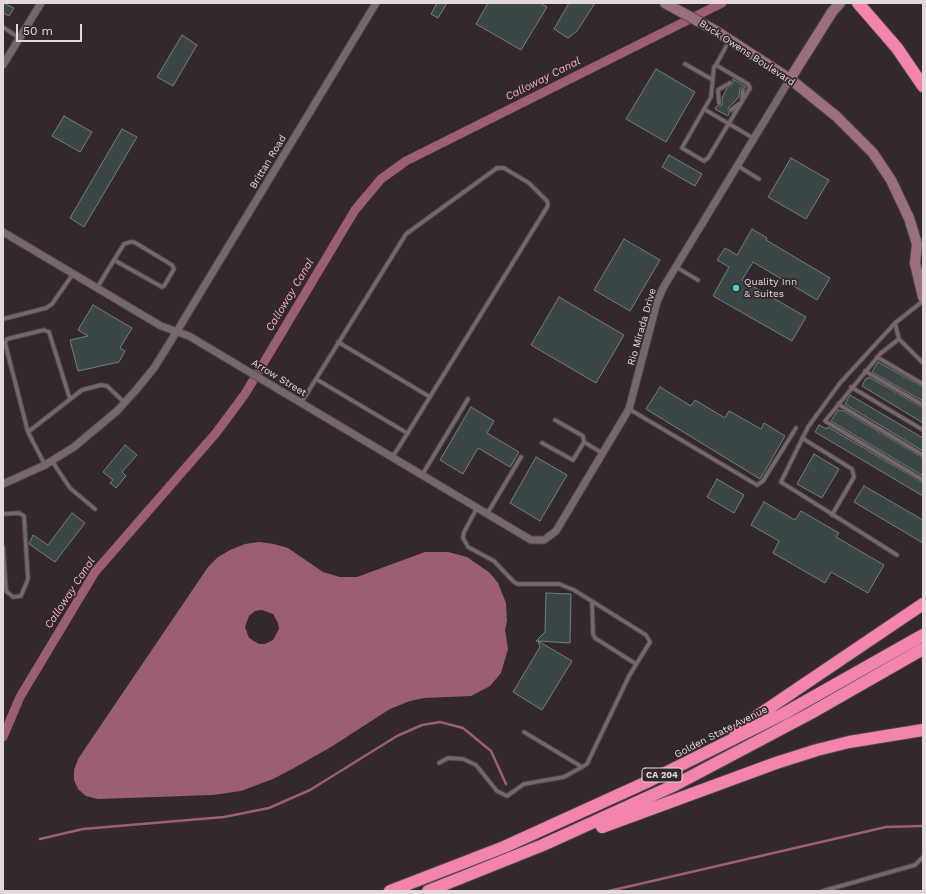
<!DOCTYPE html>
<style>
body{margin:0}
#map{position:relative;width:926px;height:894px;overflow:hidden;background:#33282c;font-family:"Work Sans",sans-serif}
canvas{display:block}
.frame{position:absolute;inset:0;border:4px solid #e1d9dc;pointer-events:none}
.scale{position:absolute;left:16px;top:24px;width:66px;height:18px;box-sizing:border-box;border:2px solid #e1d9dc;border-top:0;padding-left:5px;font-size:12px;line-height:14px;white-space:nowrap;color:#e1d9dc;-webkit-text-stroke:3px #33282c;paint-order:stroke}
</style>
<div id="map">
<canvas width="926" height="894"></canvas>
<div class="frame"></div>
<div class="scale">50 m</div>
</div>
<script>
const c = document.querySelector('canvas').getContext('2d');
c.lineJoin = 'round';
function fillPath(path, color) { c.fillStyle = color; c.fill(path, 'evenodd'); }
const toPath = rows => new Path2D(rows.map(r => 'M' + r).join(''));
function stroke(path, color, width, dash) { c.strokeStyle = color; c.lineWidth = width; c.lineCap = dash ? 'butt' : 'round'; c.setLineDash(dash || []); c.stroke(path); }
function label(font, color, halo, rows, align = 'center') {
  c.font = font + ' "Work Sans",sans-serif'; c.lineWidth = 3.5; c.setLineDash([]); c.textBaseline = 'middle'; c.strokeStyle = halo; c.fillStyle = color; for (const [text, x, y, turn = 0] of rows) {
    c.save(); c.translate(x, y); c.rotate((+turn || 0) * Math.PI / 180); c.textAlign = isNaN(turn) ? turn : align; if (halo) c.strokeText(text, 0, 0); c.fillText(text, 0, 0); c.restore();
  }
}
const water = toPath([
 [259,542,274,544,288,548,323,572,340,577,357,577,425,552,448,552,467,557,490,573,498,583,506,603,507,621,505,630,508,649,501,673,490,686,471,696,424,698,410,701,390,709,331,747,294,768,273,779,241,791,213,795,98,799,86,796,78,789,74,780,74,770,78,759,208,567,218,557,230,550,245,544],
 [262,610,273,614,278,623,279,629,273,640,265,644,259,644,249,638,245,627,249,616,255,611]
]);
const stream = toPath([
 [40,839,83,829,224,817,269,808,310,790,397,736,422,725,440,722,463,728,491,751,506,784],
 [609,891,886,827,923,826]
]);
const canal = toPath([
 [3,737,20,697,95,572,216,433,245,394,355,210,381,179,406,161,722,3]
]);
const building = toPath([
 [3,3,14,8,9,16,3,13,3,3],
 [437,3,447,3,438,18,431,14,437,3],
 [488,3,540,3,547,7,521,50,476,24,488,3],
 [569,3,595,3,577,31,568,38,554,29,569,3],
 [182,35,197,45,173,86,157,77,182,35],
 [656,69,695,92,666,142,626,119,656,69],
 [733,79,746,87,740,88,739,97,728,108,729,113,728,116,715,109,717,106,722,105,722,98,727,88,733,84,733,79],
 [64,116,92,132,80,152,52,136,64,116],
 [122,129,137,137,84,227,70,218,122,129],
 [669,155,702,174,695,186,662,167,669,155],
 [791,158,829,180,806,219,768,197,791,158],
 [752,229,767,238,766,240,830,278,817,300,753,262,742,280,806,317,792,341,713,296,729,267,717,260,725,248,737,255,752,229],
 [624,239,660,260,630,311,594,290,624,239],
 [559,297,624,335,596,383,531,345,559,297],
 [93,305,132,328,120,348,125,351,119,362,78,371,70,340,88,336,78,330,93,305],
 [878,362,923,387,923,401,872,372,878,362],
 [869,377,923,408,923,423,862,386,866,378,868,379,869,377],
 [660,387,691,406,695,400,725,418,729,411,761,429,764,423,785,436,760,479,646,409,660,387],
 [850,395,923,438,923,451,845,404,850,395],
 [471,407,494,421,487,433,519,452,510,467,478,448,463,474,440,460,471,407],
 [838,410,841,411,842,410,923,458,923,476,831,421,838,410],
 [819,425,827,429,828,427,923,483,923,496,815,432,819,425],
 [125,445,137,455,122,472,126,476,116,488,110,483,113,480,103,472,125,445],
 [814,454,839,469,822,498,797,484,814,454],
 [536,457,567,475,540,521,510,503,536,457],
 [717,479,744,495,734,513,707,497,717,479],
 [864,486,923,520,923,543,854,502,864,486],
 [764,502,795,520,801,511,839,533,836,537,884,565,868,593,831,572,825,583,773,553,779,541,751,525,764,502],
 [72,513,85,523,55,562,29,544,33,535,48,545,72,513],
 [546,593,571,594,570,643,538,641,572,661,542,710,513,692,540,647,538,641,536,641,545,632,546,593]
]);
const service = toPath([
 [3,27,19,38],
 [685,64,713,80],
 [716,65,748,84,750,88,708,158,704,161,682,148,683,146,711,97,714,67,716,65,729,41],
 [742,99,743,90],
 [719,103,718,90,730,83],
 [704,109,753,138],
 [731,110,739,104],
 [738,166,759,179],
 [676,267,698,280],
 [97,288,109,268,124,244,130,242,134,242,172,265,174,269,164,286,162,287,114,260],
 [3,319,46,308,52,304,73,274],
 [895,323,899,339,923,363],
 [899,339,881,353,825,421,923,480],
 [338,342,430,397],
 [877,357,923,384],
 [865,371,923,405],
 [851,387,923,430],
 [301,403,316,379],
 [838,404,923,455],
 [629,409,757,485,763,481,796,428],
 [28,432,5,343,7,339,44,330,49,332,70,399],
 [802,438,852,469,854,477,832,515],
 [584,442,602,453],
 [542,443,573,460,584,442,583,436,555,420],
 [392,457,399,447,546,209,548,205,547,201,529,183,504,168,497,168,406,234,316,379,407,433],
 [52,461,70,488,95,509],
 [45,465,28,432,82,390,101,385,107,386,125,403],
 [422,475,468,399],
 [477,508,464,532,463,538,468,547,494,561,514,582,518,584,559,584,574,590,646,635,650,642,629,676,587,764,582,767,524,732],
 [3,514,19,513,24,516,28,579,21,596,13,597,6,591,3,547],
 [487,514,521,457],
 [897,555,781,482,808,427,840,383,895,323,923,301],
 [592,601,593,634,595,638,636,664],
 [439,763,448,758,463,759,476,765,497,791,507,796,524,784,564,777,582,767],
 [823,891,915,865,923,857]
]);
const minor = toPath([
 [3,65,41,3],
 [3,232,161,326,189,336,531,540,544,540,556,531,629,409,657,302,663,288,790,79],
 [3,484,45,465,74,447,117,411,136,390,154,368,177,331,376,3]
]);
const secondary = toPath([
 [665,3,716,31,790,79,836,116,873,153,891,180,909,218,917,244,915,263,923,297],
 [790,79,832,12,840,3]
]);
const motorway = toPath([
 [858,3,897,48,923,86],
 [735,731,923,604],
 [602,827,776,763,817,750,849,742,923,730],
 [390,891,504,847,649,781,783,714,923,635],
 [428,891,543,845,675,785,811,713,923,649]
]);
const markers = [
 [736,288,4,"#54cdc7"]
];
const shields = [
 [662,775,40]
];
const shieldNames = [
 ["CA 204",662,775]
];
const streetNames = [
 ["Buck Owens Boulevard",747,53,33],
 ["Brittan Road",268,162,-59],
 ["Rio Mirada Drive",642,327,-74],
 ["Arrow Street",279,378,31],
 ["Golden State Avenue",721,732,-27]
];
const poiNames = [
 ["Quality Inn",744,282],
 ["& Suites",744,294]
];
const waterNames = [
 ["Calloway Canal",543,79,-27],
 ["Calloway Canal",290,295,-59],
 ["Calloway Canal",70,593,-57]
];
fillPath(water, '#9b5e74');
stroke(stream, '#9b5e74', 2.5);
stroke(canal, '#9b5e74', 9);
fillPath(building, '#3a4746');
stroke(building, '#71807e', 1);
stroke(service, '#4e4548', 5.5);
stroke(minor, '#4e4548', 9);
stroke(secondary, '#4e4548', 12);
stroke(motorway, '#4e4548', 14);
stroke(service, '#75686c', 3.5);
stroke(minor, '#75686c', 7);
stroke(secondary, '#9a7080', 10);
stroke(motorway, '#f284ad', 12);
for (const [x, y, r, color] of markers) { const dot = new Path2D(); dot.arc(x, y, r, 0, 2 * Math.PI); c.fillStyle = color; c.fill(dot); stroke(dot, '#33282c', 1.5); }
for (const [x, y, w] of shields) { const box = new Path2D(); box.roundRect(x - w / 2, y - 7, w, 14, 3); c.fillStyle = '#33282c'; c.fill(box); stroke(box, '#e1d9dc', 1); }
label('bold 9px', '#e1d9dc', null, shieldNames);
label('10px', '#e1d9dc', '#33282c', streetNames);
label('10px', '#e1d9dc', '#33282c', poiNames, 'left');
label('italic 11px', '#fbb2ca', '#33282c', waterNames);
</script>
